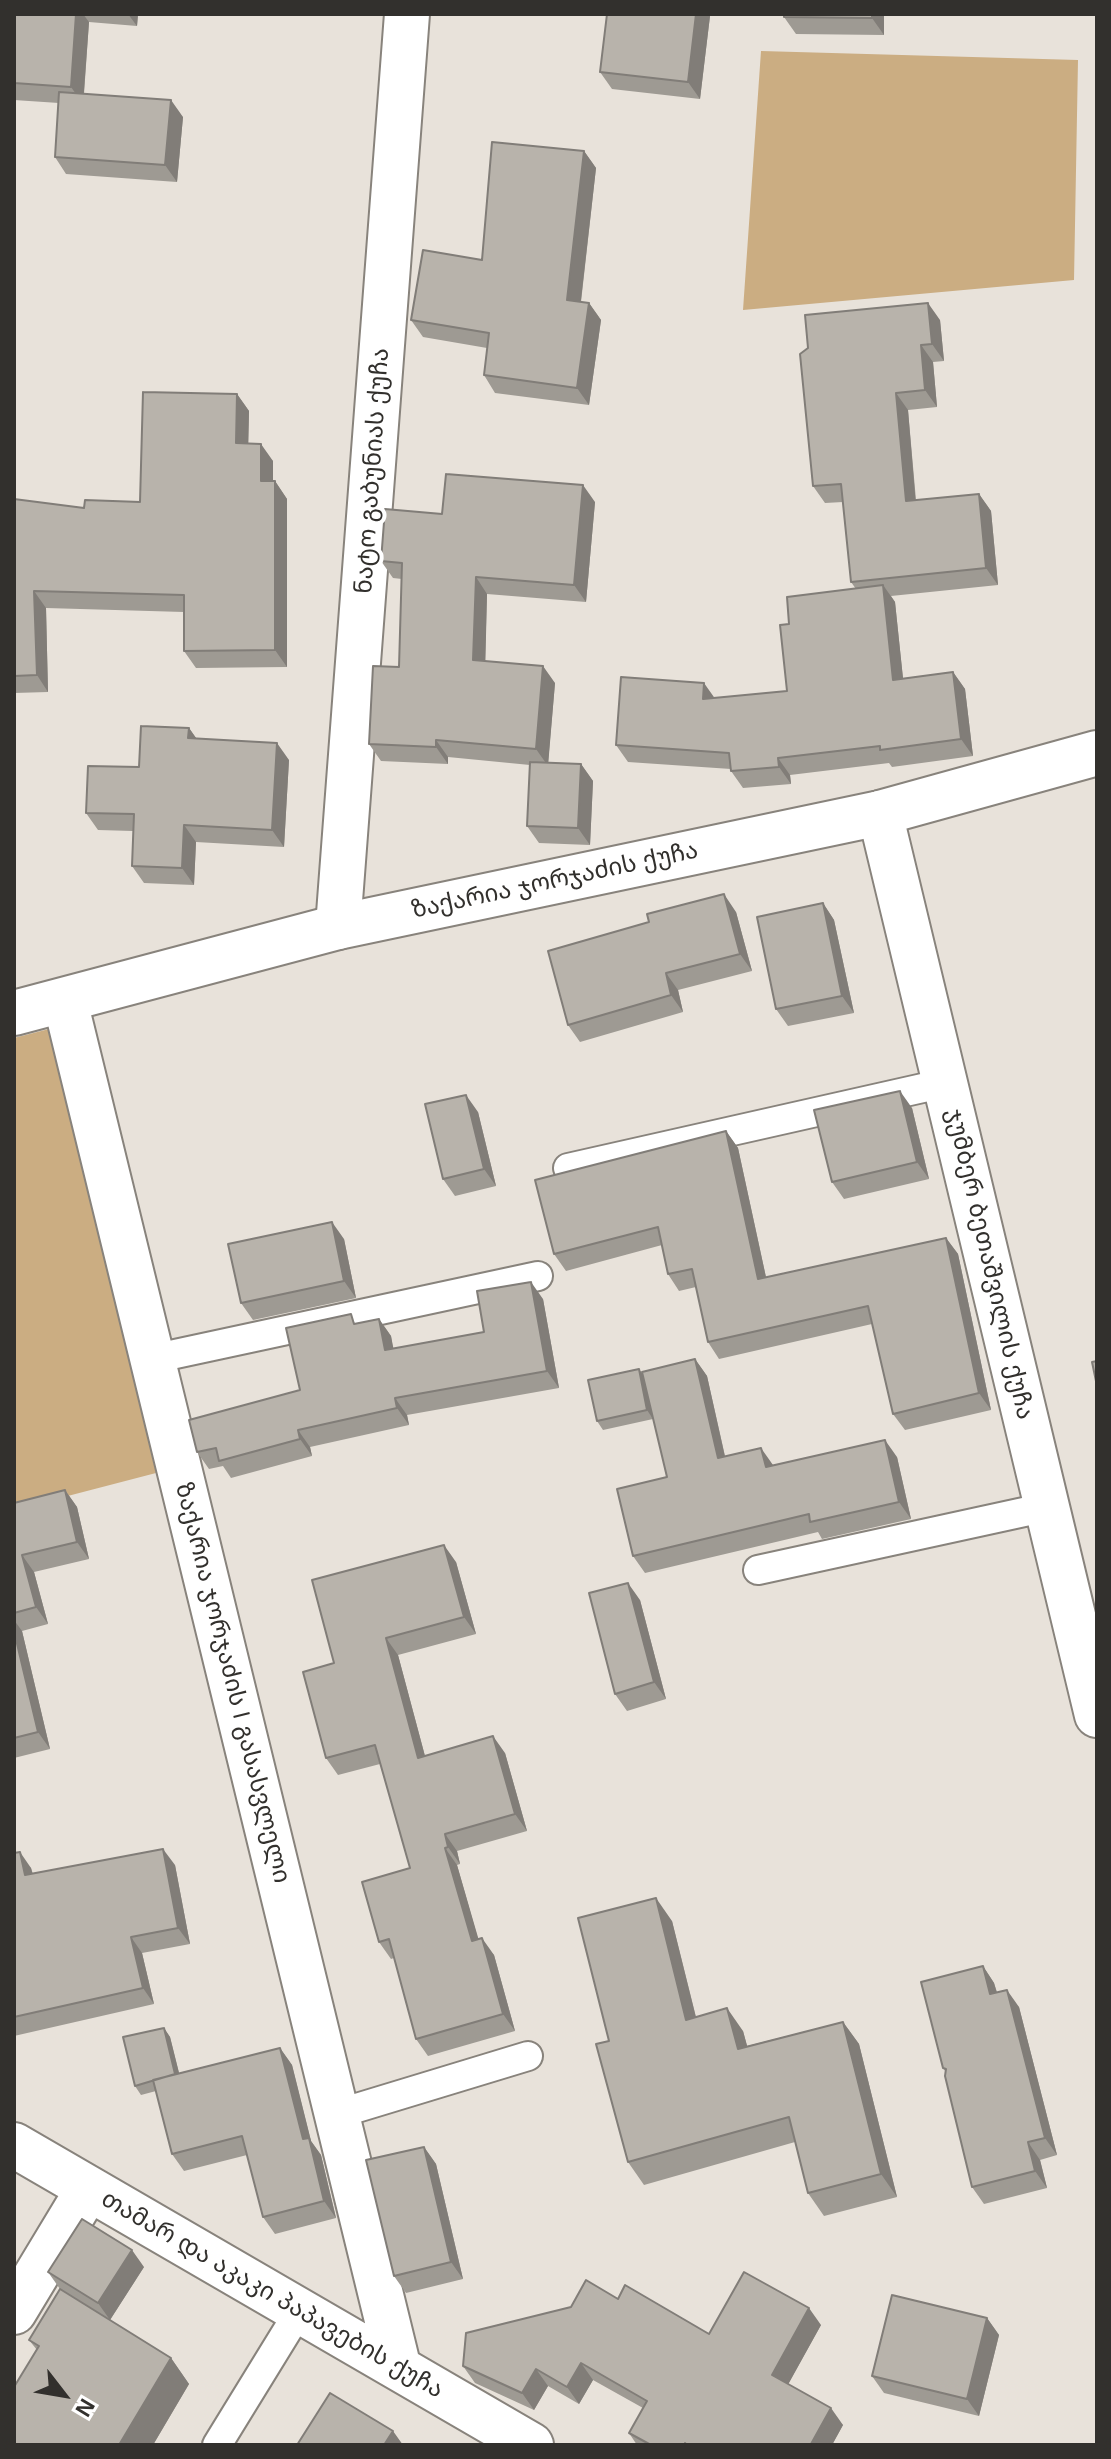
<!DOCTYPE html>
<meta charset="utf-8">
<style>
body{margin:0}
#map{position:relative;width:1111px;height:2459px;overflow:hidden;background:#e8e2da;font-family:Helvetica,sans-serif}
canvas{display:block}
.frame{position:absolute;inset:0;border:16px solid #32302d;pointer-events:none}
.north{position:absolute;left:24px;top:2355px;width:80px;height:80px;-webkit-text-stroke:6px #fff;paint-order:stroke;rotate:121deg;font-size:22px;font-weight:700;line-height:32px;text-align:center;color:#32302d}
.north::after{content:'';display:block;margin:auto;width:28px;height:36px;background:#32302d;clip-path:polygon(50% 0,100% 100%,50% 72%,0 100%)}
</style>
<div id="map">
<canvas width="1111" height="2459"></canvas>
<div class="frame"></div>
<div class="north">N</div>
</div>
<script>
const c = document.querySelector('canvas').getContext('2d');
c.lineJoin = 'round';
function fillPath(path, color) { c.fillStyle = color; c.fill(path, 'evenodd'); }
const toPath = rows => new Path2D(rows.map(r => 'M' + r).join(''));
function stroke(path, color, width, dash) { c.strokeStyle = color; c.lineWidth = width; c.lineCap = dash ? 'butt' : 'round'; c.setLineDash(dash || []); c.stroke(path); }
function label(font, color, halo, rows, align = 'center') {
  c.font = font + ' Helvetica,"Noto Sans Georgian",sans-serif'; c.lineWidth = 8; c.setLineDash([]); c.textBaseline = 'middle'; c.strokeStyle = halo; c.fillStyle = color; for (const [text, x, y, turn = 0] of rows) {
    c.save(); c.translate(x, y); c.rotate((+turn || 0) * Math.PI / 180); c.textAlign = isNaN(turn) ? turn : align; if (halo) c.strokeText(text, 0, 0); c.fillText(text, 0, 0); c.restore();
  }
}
const green = toPath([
 [761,51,1078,60,1074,280,743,310],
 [53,1028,156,1473,14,1510,14,1038]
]);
const service = toPath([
 [568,1168,945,1083],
 [152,1359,538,1276],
 [758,1570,1047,1507],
 [337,2114,528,2056],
 [217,2445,300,2310]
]);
const minor = toPath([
 [880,813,1097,1715],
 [338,927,407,14],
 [65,1001,398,2365],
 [14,2145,531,2445],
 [14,2312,87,2191]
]);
const tertiary = toPath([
 [14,1013,338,927,880,813,1097,753]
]);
const wall = toPath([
 [14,14,138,14,137,26,89,22,84,94,183,117,177,182,66,174,55,157,59,103,14,100],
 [784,14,884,14,884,35,796,34,784,17],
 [710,16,700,99,612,89,600,72],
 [584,151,596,168,581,302,589,303,601,320,589,405,495,393,484,375,487,348,423,337,411,320,482,260],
 [940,320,944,361,933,362,937,407,908,410,916,500,979,494,991,511,998,585,891,596,895,602,903,679,953,672,965,689,973,756,892,767,889,763,790,775,791,784,743,788,731,771,731,769,628,762,616,745,715,698,787,691,789,624,856,589,851,582,843,502,825,503,813,486],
 [237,394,249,411,248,443,273,461,273,481,275,481,287,499,287,667,196,668,184,651,184,612,46,608,48,692,14,693,14,499,84,508,140,502],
 [595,502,586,602,487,594,485,661,555,683,548,763,581,764,593,781,590,845,539,843,527,826,530,765,448,757,448,764,381,761,369,744,399,667,402,579,393,578,381,561,442,514],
 [189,728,196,738,289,760,284,847,196,842,194,885,144,883,132,866,133,831,98,830,86,813,139,767],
 [823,903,834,920,854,1013,788,1026,776,1009],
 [736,912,752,971,678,990,683,1012,580,1042,568,1025],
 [912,1108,929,1179,844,1199,832,1182],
 [478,1112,496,1186,455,1196,443,1179],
 [726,1131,738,1148,766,1277,946,1238,958,1254,991,1410,905,1430,893,1414,872,1324,719,1359,708,1342,696,1287,679,1291,668,1274,662,1245,566,1271,554,1254],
 [344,1239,356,1298,253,1320,241,1303],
 [543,1299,559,1388,407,1415,409,1425,310,1447,312,1456,231,1478,223,1466,209,1469,197,1452,300,1390,358,1324,379,1319,391,1336,393,1349,484,1332],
 [695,1359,707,1376,725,1456,773,1465,897,1457,911,1519,822,1539,818,1532,645,1573,633,1556,667,1477,653,1419,603,1430,597,1421,639,1369,643,1376],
 [65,1490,77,1507,89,1559,34,1572,48,1624,22,1631,50,1749,14,1758,14,1503],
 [456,1562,476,1634,398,1655,425,1756,505,1753,527,1831,457,1851,460,1864,457,1865,478,1939,494,1955,515,2031,428,2056,416,2039,394,1958,391,1959,379,1942,410,1868,380,1764,338,1775,326,1758,334,1663],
 [640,1600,666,1699,627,1711,615,1694],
 [14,1853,31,1868,33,1874,175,1865,190,1944,142,1953,154,2004,14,2036],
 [672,1921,696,2017,743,2031,747,2046,843,2022,859,2044,897,2197,824,2216,808,2193,795,2142,644,2185,628,2162,609,2041],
 [983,1966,994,1983,997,1992,1019,2007,1057,2155,1040,2160,1047,2188,984,2204,972,2187,946,2072,943,2068],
 [164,2028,170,2037,179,2073,280,2048,292,2065,311,2141,321,2155,336,2218,275,2234,263,2217,247,2155,184,2171,172,2154,156,2091,141,2095,135,2086],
 [424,2147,436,2164,463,2279,406,2293,394,2276],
 [144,2267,110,2320,171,2358,189,2384,153,2445,14,2445,14,2387,37,2350,29,2340,60,2289,48,2272],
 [618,2299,709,2334,821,2325,788,2384,843,2425,832,2445,637,2445,629,2433,643,2408,593,2380,579,2404,548,2386,534,2410,475,2383,463,2366],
 [987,2318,999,2335,979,2416,884,2393,872,2376]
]);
const shadedWall = toPath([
 [76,14,83,14,89,22,83,104,71,87],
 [128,14,138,14,137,26],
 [696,14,708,14,710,16,700,99,688,82],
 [872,14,884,14,884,35,872,18],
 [171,100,183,117,177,182,165,165],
 [584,151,596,168,579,317,567,300],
 [589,303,601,320,589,405,577,388],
 [928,303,940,320,944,361,932,344],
 [921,345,933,362,937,407,925,390],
 [896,393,908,410,917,518,906,501],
 [237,394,249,411,248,460,236,443],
 [261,444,273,461,273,498,261,481],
 [275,481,287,499,287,667,275,650],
 [583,485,595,502,586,602,574,585],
 [979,494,991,511,998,585,986,568],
 [476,577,487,594,485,677,473,660],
 [883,585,895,602,905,697,893,680],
 [34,591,46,608,48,692,37,675],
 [543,666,555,683,548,766,536,749],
 [953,672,965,689,973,756,961,739],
 [704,683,716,700,703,699],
 [189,728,201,745,188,738],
 [436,740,448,757,448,764,436,747],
 [277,743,289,760,284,847,272,830],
 [778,758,790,775,791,784,779,767],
 [581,764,593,781,590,845,578,828],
 [184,825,196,842,194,885,182,868],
 [724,894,736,912,752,971,740,954],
 [823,903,834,920,854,1013,842,996],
 [666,973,678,990,683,1012,671,995],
 [900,1091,912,1108,929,1179,917,1162],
 [466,1095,478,1112,496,1186,484,1169],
 [726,1131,738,1148,770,1296,758,1279],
 [332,1222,344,1239,356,1298,344,1281],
 [946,1238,958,1254,991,1410,979,1393],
 [531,1282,543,1299,559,1388,547,1371],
 [379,1319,391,1336,397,1367,385,1350],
 [695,1359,707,1376,729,1475,718,1458],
 [639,1369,645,1378,653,1419,647,1410],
 [395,1398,407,1415,409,1425,397,1408],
 [298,1430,310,1447,312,1456,300,1439],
 [885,1440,897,1457,911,1519,899,1502],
 [761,1448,773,1465,778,1484,766,1467],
 [65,1490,77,1507,89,1559,77,1542],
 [444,1545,456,1562,476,1634,464,1617],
 [22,1555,34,1572,48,1624,36,1607],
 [628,1583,640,1600,666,1699,654,1682],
 [14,1620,22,1631,50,1749,38,1732,14,1631],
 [386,1638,398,1655,430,1775,418,1758],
 [493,1736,505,1753,527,1831,515,1814],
 [445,1834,457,1851,460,1864,448,1847],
 [445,1848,457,1865,484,1958,472,1941],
 [163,1849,175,1865,190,1944,178,1928],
 [20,1852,31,1868,37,1892,25,1875],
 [656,1898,672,1921,702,2042,686,2020],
 [131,1937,142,1953,154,2004,143,1988],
 [482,1938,494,1955,515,2031,503,2014],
 [983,1966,994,1983,1002,2011,990,1994],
 [1007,1990,1019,2007,1057,2155,1045,2138],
 [727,2008,743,2031,754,2071,738,2049],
 [843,2022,859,2044,897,2197,881,2174],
 [164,2028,170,2037,182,2085,175,2076],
 [280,2048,292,2065,311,2141,321,2155,336,2218,324,2201,303,2139],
 [1028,2142,1040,2160,1047,2188,1035,2171],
 [424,2147,436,2164,463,2279,451,2262],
 [132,2250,144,2267,110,2320,98,2303],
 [809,2308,821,2325,784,2392,772,2375],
 [987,2318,999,2335,979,2416,967,2399],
 [171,2358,189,2384,153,2445,119,2445],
 [581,2363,593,2380,579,2404,567,2387],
 [536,2369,548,2386,534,2410,522,2393],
 [831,2408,843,2425,832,2445,811,2445],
 [393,2431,403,2445,384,2445]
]);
const building = toPath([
 [14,14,76,14,71,87,14,83,14,14],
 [607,14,696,14,688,82,600,72,607,14],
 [784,14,872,14,872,18,784,17,784,14],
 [59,92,171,100,165,165,55,157,59,92],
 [492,142,584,151,567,300,589,303,577,388,484,375,489,333,411,320,423,250,482,260,492,142],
 [928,303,932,344,921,345,925,390,896,393,906,501,979,494,986,568,851,582,841,484,813,486,800,354,808,348,805,315,928,303],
 [143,392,237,394,236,443,261,444,261,481,275,481,275,650,184,651,184,595,34,591,37,675,14,676,14,499,84,508,85,500,140,502,143,392],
 [446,474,583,485,574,585,476,577,473,660,543,666,536,749,436,740,436,747,369,744,373,666,399,667,402,563,381,561,385,509,442,514,446,474],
 [883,585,893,680,953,672,961,739,880,750,880,746,778,758,779,767,731,771,729,753,616,745,621,677,704,683,703,699,787,691,780,625,789,624,787,597,883,585],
 [141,726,189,728,188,738,277,743,272,830,184,825,182,868,132,866,134,814,86,813,88,766,139,767,141,726],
 [530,762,581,764,578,828,527,826,530,762],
 [724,894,740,954,666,973,671,995,568,1025,548,951,649,922,647,914,724,894],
 [823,903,842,996,776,1009,757,917,823,903],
 [900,1091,917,1162,832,1182,814,1110,900,1091],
 [466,1095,484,1169,443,1179,425,1104,466,1095],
 [726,1131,758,1279,946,1238,979,1393,893,1414,868,1306,708,1342,692,1269,668,1274,658,1227,554,1254,535,1180,726,1131],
 [332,1222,344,1281,241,1303,228,1244,332,1222],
 [531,1282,547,1371,395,1398,397,1408,298,1430,300,1439,219,1461,216,1448,197,1452,189,1420,300,1390,286,1328,351,1314,354,1324,379,1319,385,1350,484,1332,477,1291,531,1282],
 [695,1359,718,1458,761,1448,766,1467,885,1440,899,1502,810,1522,809,1514,633,1556,617,1489,667,1477,642,1372,695,1359],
 [1097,1361,1097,1386,1092,1362,1097,1361],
 [639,1369,647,1410,597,1421,588,1380,639,1369],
 [65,1490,77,1542,22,1555,36,1607,14,1613,14,1503,65,1490],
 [444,1545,464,1617,386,1638,418,1758,493,1736,515,1814,445,1834,448,1847,445,1848,472,1941,482,1938,503,2014,416,2039,389,1939,379,1942,362,1882,410,1868,375,1745,326,1758,303,1672,334,1663,312,1580,444,1545],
 [628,1583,654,1682,615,1694,589,1593,628,1583],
 [14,1631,38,1732,14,1738,14,1631],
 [163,1849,178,1928,131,1937,143,1988,14,2017,14,1853,20,1852,25,1875,163,1849],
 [656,1898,686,2020,727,2008,738,2049,843,2022,881,2174,808,2193,789,2117,628,2162,596,2044,609,2041,578,1918,656,1898],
 [983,1966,990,1994,1007,1990,1045,2138,1028,2142,1035,2171,972,2187,945,2076,946,2069,943,2068,921,1982,983,1966],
 [164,2028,175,2074,135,2086,123,2037,164,2028],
 [280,2048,303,2139,309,2138,324,2201,263,2217,242,2136,172,2154,153,2080,280,2048],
 [424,2147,451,2262,394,2276,366,2160,424,2147],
 [82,2219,132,2250,98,2303,48,2272,82,2219],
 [744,2272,809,2308,772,2375,831,2408,811,2444,812,2445,687,2445,685,2443,684,2445,651,2445,629,2433,647,2401,581,2363,567,2387,536,2369,522,2393,463,2366,466,2333,571,2307,586,2280,618,2299,625,2285,709,2334,744,2272],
 [60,2289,171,2358,119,2445,14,2445,14,2417,15,2415,14,2414,14,2387,39,2346,29,2340,60,2289],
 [892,2295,987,2318,967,2399,872,2376,892,2295],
 [330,2393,393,2431,384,2445,297,2445,330,2393]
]);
const streetNames = [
 ["ნატო გაბუნიას ქუჩა",373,471,-86],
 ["ზაქარია ჯორჯაძის ქუჩა",555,881,-12],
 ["ჯუმბერ ბეთაშვილის ქუჩა",989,1264,77],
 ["ზაქარია ჯორჯაძის I გასასვლელი",232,1683,76],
 ["თამარ და აკაკი პაპავების ქუჩა",272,2295,30]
];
fillPath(green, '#cbad82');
stroke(service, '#88837c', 32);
stroke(minor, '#88837c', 48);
stroke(tertiary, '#88837c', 48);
stroke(service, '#fff', 28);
stroke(minor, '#fff', 44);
stroke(tertiary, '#fff', 44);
fillPath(wall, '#9e9a93');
fillPath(shadedWall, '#817d78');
fillPath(building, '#b8b3ab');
stroke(building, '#817d78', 2);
label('24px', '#32302d', '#fff', streetNames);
</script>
